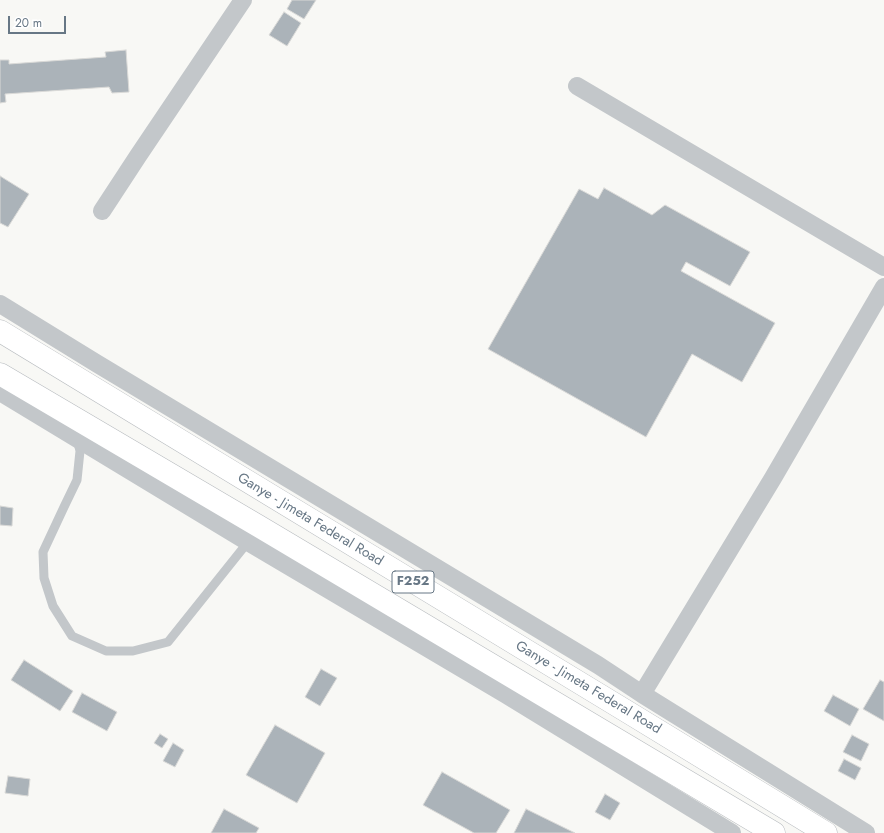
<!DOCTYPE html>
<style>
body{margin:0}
#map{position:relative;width:884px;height:833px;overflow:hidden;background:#f8f8f5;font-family:Jost,sans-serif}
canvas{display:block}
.scale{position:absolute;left:8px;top:16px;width:58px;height:18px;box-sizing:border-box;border:2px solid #677785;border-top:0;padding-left:5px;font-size:12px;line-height:14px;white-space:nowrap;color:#677785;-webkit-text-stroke:3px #fff;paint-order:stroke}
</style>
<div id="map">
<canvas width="884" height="833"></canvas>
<div class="scale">20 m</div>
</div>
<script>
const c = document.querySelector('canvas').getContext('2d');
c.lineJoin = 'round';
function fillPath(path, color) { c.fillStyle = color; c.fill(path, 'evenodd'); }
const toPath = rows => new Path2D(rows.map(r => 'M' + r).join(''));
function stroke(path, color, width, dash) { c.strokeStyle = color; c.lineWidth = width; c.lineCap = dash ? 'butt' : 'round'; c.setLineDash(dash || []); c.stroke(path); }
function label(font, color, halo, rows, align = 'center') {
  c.font = font + ' Jost,sans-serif'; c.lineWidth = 4; c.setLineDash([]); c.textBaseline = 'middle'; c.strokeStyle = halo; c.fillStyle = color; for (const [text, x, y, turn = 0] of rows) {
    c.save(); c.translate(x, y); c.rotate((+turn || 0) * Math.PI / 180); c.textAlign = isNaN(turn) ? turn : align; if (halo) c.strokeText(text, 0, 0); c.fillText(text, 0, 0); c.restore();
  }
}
const building = toPath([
 [292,0,316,0,304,19,287,9,292,0],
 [284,12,301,23,287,46,269,35,284,12],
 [126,50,129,92,112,93,109,87,5,94,6,102,0,103,0,60,9,60,9,64,106,57,105,52,126,50],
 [0,176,29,194,8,227,0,223,0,176],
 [604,188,652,215,665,205,750,252,730,286,686,262,681,271,775,323,742,382,692,354,646,437,488,349,579,189,598,199,604,188],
 [0,506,13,508,12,526,0,525,0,506],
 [24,660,73,691,60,711,11,680,24,660],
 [321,669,337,678,320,706,305,697,321,669],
 [880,680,884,682,884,721,863,709,880,680],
 [82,693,117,712,107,731,72,712,82,693],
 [833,695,859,709,850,726,824,711,833,695],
 [275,725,325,753,297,803,246,775,275,725],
 [160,734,168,739,162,748,154,743,160,734],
 [852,735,869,744,861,761,843,752,852,735],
 [173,743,184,750,175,767,163,761,173,743],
 [844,759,861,768,855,780,838,771,844,759],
 [442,772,510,810,496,833,474,833,423,805,442,772],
 [8,776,30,779,28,796,5,793,8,776],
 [605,794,620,803,610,820,595,812,605,794],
 [224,809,259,828,256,833,211,833,224,809],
 [526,809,575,833,514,833,526,809]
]);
const service = toPath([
 [77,439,80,451,77,480,64,507,43,552,44,578,53,606,72,636,106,651,133,651,168,642,248,542]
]);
const minor = toPath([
 [577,86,884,267],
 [102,211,138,156,243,0],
 [0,304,96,363,598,665,642,694,866,833],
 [0,392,248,542,505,694,732,833],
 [642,694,773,478,884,287]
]);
const primary = toPath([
 [0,331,631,714,826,833],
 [0,374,260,527,774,833]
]);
const shields = [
 [413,582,42]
];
const shieldNames = [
 ["F252",413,582]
];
const streetNames = [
 ["Ganye - Jimeta Federal Road",310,520,31],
 ["Ganye - Jimeta Federal Road",588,688,31]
];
fillPath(building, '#abb3b9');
stroke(building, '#d9d9d7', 1);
stroke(primary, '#b6babe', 23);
stroke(service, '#c3c7ca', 9);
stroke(minor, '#c3c7ca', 18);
stroke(primary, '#fff', 22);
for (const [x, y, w] of shields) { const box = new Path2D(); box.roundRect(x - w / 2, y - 11, w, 22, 3); c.fillStyle = '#fff'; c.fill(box); stroke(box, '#677785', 1); }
label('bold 13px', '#677785', null, shieldNames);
label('14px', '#677785', '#fff', streetNames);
</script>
